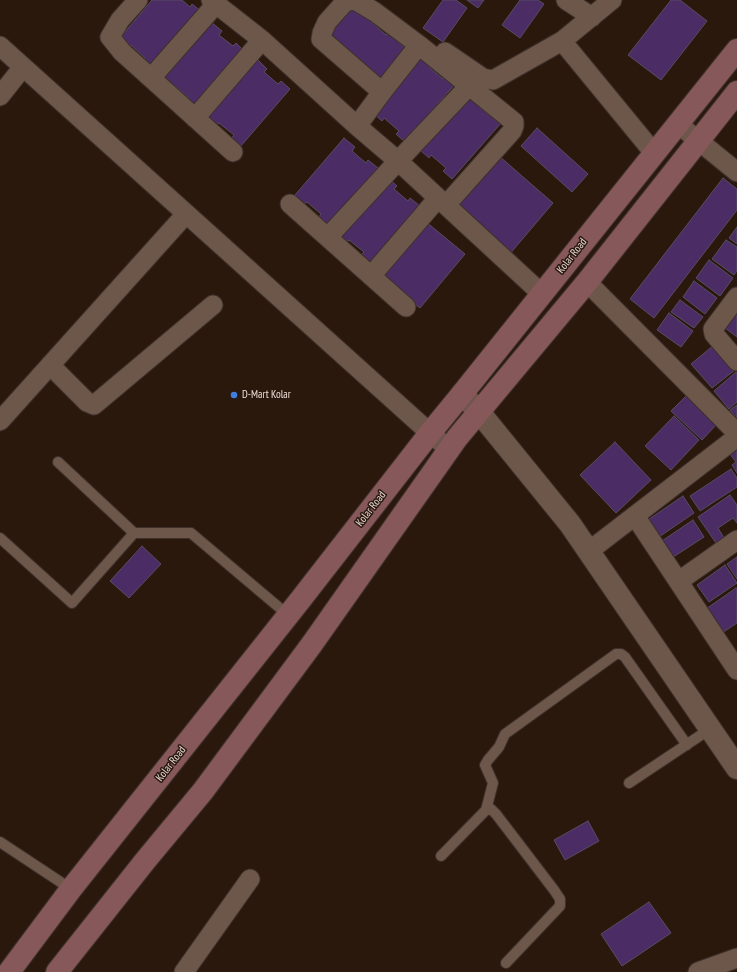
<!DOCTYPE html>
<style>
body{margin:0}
canvas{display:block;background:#2a180d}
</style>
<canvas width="737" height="972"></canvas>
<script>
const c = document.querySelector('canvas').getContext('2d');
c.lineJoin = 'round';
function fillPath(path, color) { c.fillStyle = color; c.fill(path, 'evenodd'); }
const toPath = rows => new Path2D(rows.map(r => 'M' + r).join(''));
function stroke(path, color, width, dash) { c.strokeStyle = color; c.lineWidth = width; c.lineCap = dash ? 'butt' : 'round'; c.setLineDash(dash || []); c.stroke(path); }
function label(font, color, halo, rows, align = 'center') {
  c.font = font + ' "PT Sans Narrow",sans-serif'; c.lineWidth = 3; c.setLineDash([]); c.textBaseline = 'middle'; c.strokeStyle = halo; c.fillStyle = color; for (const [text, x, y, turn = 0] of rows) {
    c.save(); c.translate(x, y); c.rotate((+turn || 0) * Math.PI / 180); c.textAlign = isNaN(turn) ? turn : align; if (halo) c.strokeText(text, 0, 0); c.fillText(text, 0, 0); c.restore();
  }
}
const building = toPath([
 [152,0,182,0,190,7,192,4,202,12,152,69,142,61,145,58,131,45,128,48,119,39,152,0],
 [443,0,456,0,467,8,443,42,423,28,443,0],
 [467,0,484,0,478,8,467,0],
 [520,0,538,0,544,4,520,38,502,25,520,0],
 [671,0,680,0,707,21,661,80,628,55,671,0],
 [354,1,373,19,371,22,386,35,388,33,408,51,377,86,322,36,354,1],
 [211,22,222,31,219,35,233,46,236,43,245,52,195,109,186,101,189,98,174,85,172,88,162,79,211,22],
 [421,55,432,64,429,67,443,79,446,76,455,84,405,142,396,134,399,131,384,118,382,121,372,112,421,55],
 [257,59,267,69,264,72,278,84,281,81,290,89,240,147,231,139,234,135,219,123,217,125,207,117,257,59],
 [468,92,479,101,476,104,490,116,492,113,502,122,452,179,443,171,446,168,431,155,429,158,419,149,468,92],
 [537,128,588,174,572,192,521,146,537,128],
 [344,138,355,147,352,151,366,163,368,160,378,168,328,225,319,217,321,214,307,202,304,204,295,195,344,138],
 [499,156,553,203,508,256,453,209,499,156],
 [386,176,397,186,394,189,408,201,410,198,420,206,370,264,361,255,364,252,349,240,347,242,337,234,386,176],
 [723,178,737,189,737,210,654,318,630,299,723,178],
 [425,221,465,254,420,308,380,276,425,221],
 [737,227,737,244,729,238,737,227],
 [726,240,737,247,737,271,734,275,712,259,726,240],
 [709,260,733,278,720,296,696,278,709,260],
 [694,281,717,298,705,314,683,297,694,281],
 [680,300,703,317,694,328,671,312,680,300],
 [737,311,737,337,725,328,737,311],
 [669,313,693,331,681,347,657,330,669,313],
 [714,345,735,370,712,388,691,364,714,345],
 [736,372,737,374,737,402,729,409,714,391,736,372],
 [687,395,717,424,702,440,671,411,687,395],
 [737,405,737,420,730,410,737,405],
 [674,416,699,440,671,470,645,446,674,416],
 [615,442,651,480,616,513,580,475,615,442],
 [737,449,737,473,732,465,736,462,730,454,737,449],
 [731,469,737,478,737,487,700,511,690,496,731,469],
 [730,495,737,505,737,523,733,518,718,528,724,538,716,543,698,517,730,495],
 [683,496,694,513,653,541,642,524,683,496],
 [693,520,704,537,667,561,656,545,693,520],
 [142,546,161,564,129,598,110,581,142,546],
 [737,557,737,579,727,564,737,557],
 [725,565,737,583,709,602,697,585,725,565],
 [736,588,737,589,737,623,722,633,706,609,736,588],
 [588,821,599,841,565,860,554,840,588,821],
 [649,902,671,933,622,966,601,934,649,902]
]);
const service = toPath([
 [58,462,134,533,191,533,288,615],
 [0,538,72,603,134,533],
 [629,783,710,729],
 [486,810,493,783,485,765,488,760,499,747,505,734,616,654,621,654,625,657,687,745],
 [0,842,71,889],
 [441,856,486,810,491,809,496,814,522,848,554,890,560,899,560,906,506,963]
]);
const minor = toPath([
 [138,0,120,20,110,37,122,52,233,152],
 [211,0,262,40,357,126,398,161,542,294],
 [353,0,345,2,327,22,322,33,321,39,382,92],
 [355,0,375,12,419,45,514,122,514,126,512,131,446,205],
 [566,0,592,17],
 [612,0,562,41,654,153],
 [0,46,430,433,449,449],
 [445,52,483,78,493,80,562,41],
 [151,78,216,4],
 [0,96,23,67],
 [195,118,262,40],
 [678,124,737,172],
 [357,126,382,92,419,45],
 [290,204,406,307],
 [328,237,398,161,469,86],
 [371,276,438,198],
 [587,282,737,433],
 [737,297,713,329,714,334,737,361],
 [50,365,87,402,94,405,213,305],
 [0,421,186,214],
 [635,516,737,670],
 [589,551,737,437],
 [679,581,737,540],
 [184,972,250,879],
 [698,972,737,958]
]);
const tertiary = toPath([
 [462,394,479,412,570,524,737,768]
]);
const secondary = toPath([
 [9,972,71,889,301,599,430,433,462,394,737,50],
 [57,972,145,861,203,791,312,644,457,438,587,282,737,92]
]);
const markers = [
 [234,395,4,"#3f7fe0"]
];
const streetNames = [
 ["Kolar Road",572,256,-52],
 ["Kolar Road",371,509,-52],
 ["Kolar Road",171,764,-52]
];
const poiNames = [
 ["D-Mart Kolar",242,395]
];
fillPath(building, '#4b2c65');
stroke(building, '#564d61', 1);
stroke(service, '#3e302b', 12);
stroke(minor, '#3e302b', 21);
stroke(tertiary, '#3e302b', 24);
stroke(secondary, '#3e302b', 24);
stroke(service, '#6c574a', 10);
stroke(minor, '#6c574a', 19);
stroke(tertiary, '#6c574a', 22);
stroke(secondary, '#865859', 22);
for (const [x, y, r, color] of markers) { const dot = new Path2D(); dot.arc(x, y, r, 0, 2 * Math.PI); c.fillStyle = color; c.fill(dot); stroke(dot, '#2a180d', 1.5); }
label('11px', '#ecdfd8', '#2a180d', streetNames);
label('11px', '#ecdfd8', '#2a180d', poiNames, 'left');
</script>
